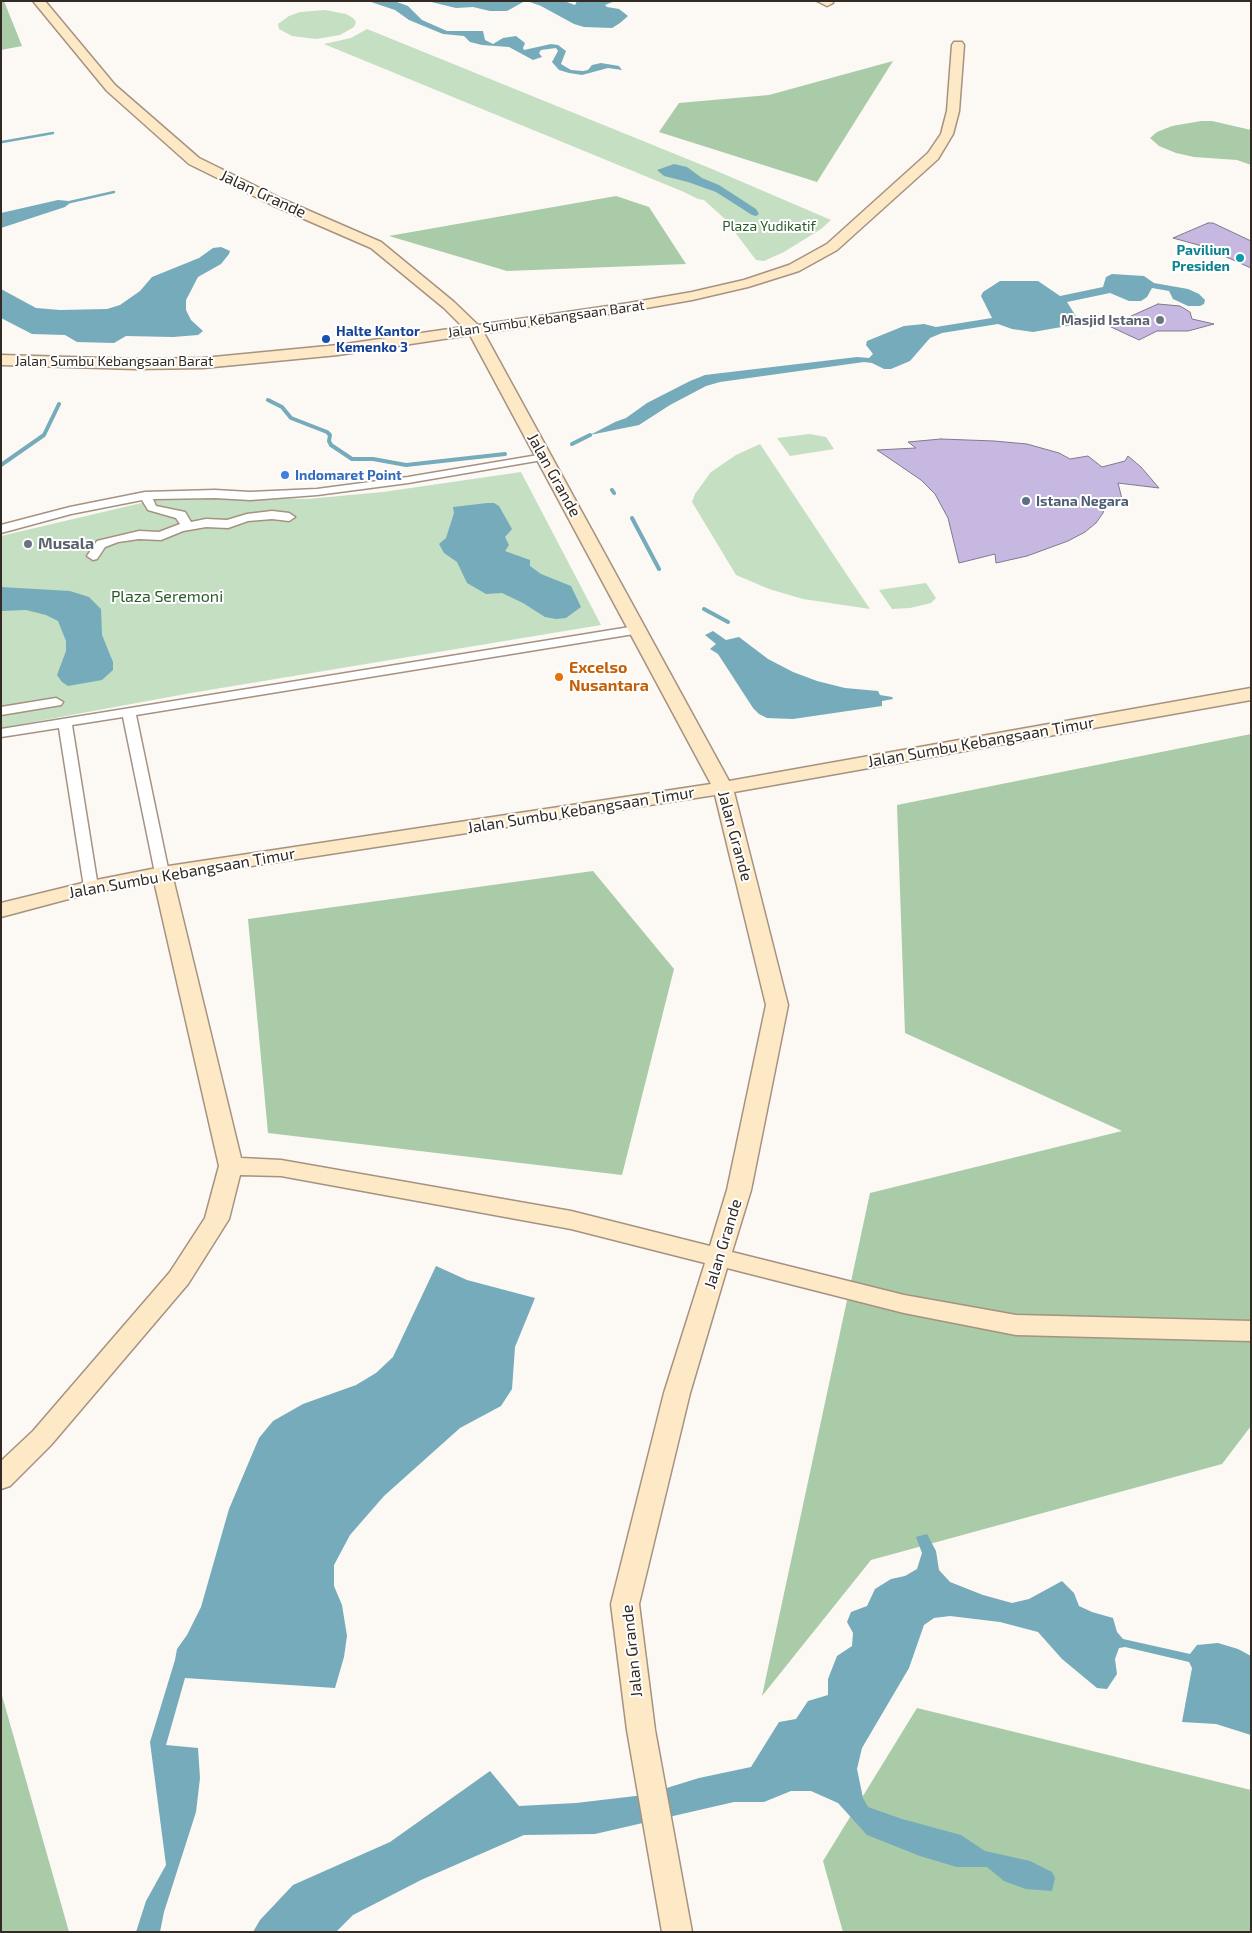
<!DOCTYPE html>
<style>
body{margin:0}
#map{position:relative;width:1252px;height:1933px;overflow:hidden;background:#fcf8f4;font-family:"Exo 2",sans-serif}
canvas{display:block}
.frame{position:absolute;inset:0;border:2px solid #322a23;pointer-events:none}
</style>
<div id="map">
<canvas width="1252" height="1933"></canvas>
<div class="frame"></div>
</div>
<script>
const c = document.querySelector('canvas').getContext('2d');
c.lineJoin = 'round';
function fillPath(path, color) { c.fillStyle = color; c.fill(path, 'evenodd'); }
const toPath = rows => new Path2D(rows.map(r => 'M' + r).join(''));
function stroke(path, color, width, dash) { c.strokeStyle = color; c.lineWidth = width; c.lineCap = dash ? 'butt' : 'round'; c.setLineDash(dash || []); c.stroke(path); }
function label(font, color, halo, rows, align = 'center') {
  c.font = font + ' "Exo 2",sans-serif'; c.lineWidth = 4; c.setLineDash([]); c.textBaseline = 'middle'; c.strokeStyle = halo; c.fillStyle = color; for (const [text, x, y, turn = 0] of rows) {
    c.save(); c.translate(x, y); c.rotate((+turn || 0) * Math.PI / 180); c.textAlign = isNaN(turn) ? turn : align; if (halo) c.strokeText(text, 0, 0); c.fillText(text, 0, 0); c.restore();
  }
}
const green = toPath([
 [325,10,346,14,353,18,356,22,354,27,340,35,316,39,292,36,279,29,278,24,289,16,300,12],
 [367,29,712,169,831,220,821,229,784,252,764,261,756,260,725,219,704,200,698,199,684,192,324,44,351,38],
 [810,434,826,437,834,449,790,456,777,438],
 [760,444,847,575,870,609,803,599,769,589,736,575,692,502,695,494,711,472,736,455],
 [521,472,601,625,191,693,1,728,1,536,154,500,241,497,307,499,383,492],
 [926,583,936,598,931,603,910,608,892,609,879,590]
]);
const forest = toPath([
 [1,1,4,1,22,46,1,50],
 [893,61,817,182,659,132,679,103,769,95],
 [1201,121,1212,121,1251,130,1251,165,1237,160,1194,157,1176,153,1159,146,1150,138,1157,132,1172,126],
 [616,196,649,207,686,264,507,271,389,236],
 [1251,734,1251,1426,1222,1464,871,1560,762,1696,870,1193,1122,1131,905,1033,897,805],
 [593,871,674,969,622,1175,268,1133,248,919],
 [1,1692,69,1932,1,1932],
 [917,1708,1251,1790,1251,1932,843,1932,823,1861]
]);
const water = toPath([
 [368,1,394,1,408,6,422,20,447,31,483,31,485,40,493,44,503,38,516,36,525,43,523,48,524,50,551,44,558,45,566,51,561,64,571,70,583,71,588,70,592,65,601,63,619,66,622,70,608,68,582,75,569,73,559,70,552,62,558,51,556,48,541,50,539,53,542,57,533,60,509,47,482,45,470,42,464,36,443,34,409,20,395,10],
 [427,1,525,1,507,11,490,11,473,7,456,8],
 [527,1,564,1,575,5,577,1,615,1,605,5,607,7,619,9,628,16,620,23,612,28,584,27,574,24,541,6],
 [674,164,687,167,702,178,719,185,756,209,759,214,756,216,752,215,716,192,688,182,664,176,657,170],
 [58,200,69,201,70,203,65,207,1,228,1,213],
 [221,247,230,251,229,254,221,264,198,277,186,300,186,310,191,320,203,331,198,335,173,337,126,336,114,343,77,342,65,335,32,334,1,318,1,289,36,308,60,310,107,309,120,305,140,291,152,277,199,258,213,248],
 [1112,274,1144,276,1154,283,1188,289,1199,294,1205,300,1204,304,1200,306,1188,306,1173,299,1169,291,1152,288,1147,297,1141,301,1129,301,1110,293,1067,302,1077,318,1073,325,1033,332,1012,329,998,324,942,333,930,338,910,361,891,369,884,369,872,363,864,362,720,382,706,386,670,405,639,425,590,435,615,422,626,418,647,403,690,381,705,375,857,357,869,358,873,354,866,345,867,341,904,326,924,324,936,327,992,318,981,296,983,292,1000,281,1038,281,1060,296,1103,287,1106,277],
 [487,503,494,503,499,506,512,529,505,537,509,545,505,551,530,560,530,566,541,574,571,586,581,607,566,618,556,619,545,617,523,603,502,593,486,594,467,583,457,562,444,553,439,544,446,538,454,513,453,507],
 [1,587,70,591,89,597,101,609,102,635,113,662,113,670,102,680,68,686,62,682,57,675,66,651,66,641,58,621,46,615,26,610,1,611],
 [713,631,726,640,739,637,768,659,793,672,817,681,845,688,878,691,880,695,892,697,893,699,882,701,882,706,793,719,767,718,759,714,753,708,718,654,710,649,716,644,705,635],
 [436,1266,467,1280,535,1298,515,1347,512,1389,501,1406,460,1428,384,1496,350,1535,334,1565,334,1586,342,1605,347,1636,344,1657,335,1688,185,1678,166,1745,198,1748,200,1778,196,1812,164,1912,160,1932,136,1932,146,1901,166,1865,150,1742,175,1660,177,1649,187,1635,201,1607,229,1509,259,1438,273,1421,303,1404,356,1385,376,1373,393,1357],
 [927,1534,936,1551,939,1570,950,1582,983,1595,1012,1603,1029,1599,1062,1581,1074,1593,1079,1606,1092,1612,1113,1618,1117,1632,1123,1639,1190,1654,1197,1645,1218,1643,1238,1649,1251,1656,1251,1735,1216,1724,1182,1722,1192,1668,1189,1662,1125,1647,1119,1648,1115,1659,1117,1674,1107,1689,1097,1688,1062,1659,1038,1632,1000,1622,950,1616,934,1618,924,1625,909,1668,862,1748,857,1769,863,1798,868,1807,902,1819,961,1835,985,1851,1030,1861,1052,1872,1055,1878,1052,1891,1026,1889,1004,1881,987,1867,957,1867,920,1856,867,1835,838,1803,811,1791,791,1791,764,1802,734,1802,595,1834,524,1835,421,1880,353,1915,336,1932,253,1932,260,1920,293,1885,390,1842,490,1771,519,1806,576,1803,644,1795,699,1778,751,1767,779,1722,796,1719,808,1701,828,1695,828,1679,837,1656,852,1646,853,1633,847,1622,851,1612,867,1606,875,1589,891,1579,905,1576,917,1569,922,1553,916,1537]
]);
const streamFar1 = toPath([
 [2,142,53,133],
 [70,202,114,192]
]);
const stream = toPath([
 [268,400,282,407,291,418,327,432,330,435,329,441,331,445,352,459,373,459,406,465,505,454],
 [572,444,590,435],
 [1,465,44,435,59,404],
 [612,490,614,493],
 [632,518,659,569],
 [704,609,728,622]
]);
const building = toPath([
 [1208,223,1213,223,1251,241,1251,268,1202,246,1173,238,1208,223],
 [1158,304,1180,306,1190,312,1192,319,1214,324,1188,331,1157,331,1139,340,1109,326,1158,304],
 [941,439,994,441,1027,444,1059,453,1070,459,1088,456,1102,467,1125,461,1128,456,1141,467,1159,488,1118,483,1122,499,1106,502,1103,513,1096,523,1085,532,1068,541,1027,556,996,563,995,554,959,563,948,518,935,494,921,480,877,450,916,448,908,442,941,439]
]);
const street = toPath([
 [544,454,548,455,550,457,548,459,408,483,317,495,250,500,215,498,153,499,156,506,185,512,191,522,206,519,227,520,247,514,272,511,289,513,295,517,289,521,272,519,248,521,228,528,206,527,183,531,161,540,139,539,118,542,105,547,97,559,93,560,87,556,97,541,139,531,159,532,180,524,176,518,148,510,142,500,71,514,1,533,1,525,70,507,145,492,215,490,250,492,317,489,408,477,544,454],
 [636,626,640,627,642,630,640,633,136,715,169,873,167,876,162,877,157,876,155,873,123,717,72,725,98,887,96,890,91,892,86,890,84,887,59,728,1,737,1,729,636,626],
 [56,698,63,702,61,705,1,715,1,707,56,698]
]);
const secondary = toPath([
 [33,1,45,1,115,85,199,158,282,199,381,242,454,302,478,325,629,303,692,292,744,280,789,265,827,244,928,153,941,134,947,111,952,45,954,42,962,42,964,45,959,111,953,134,938,159,837,250,799,271,748,287,692,300,629,311,484,333,729,781,1251,688,1251,700,734,792,788,1005,751,1190,732,1252,904,1295,1016,1315,1251,1321,1251,1341,1016,1335,904,1313,727,1268,690,1393,639,1604,655,1730,692,1932,662,1932,627,1730,611,1604,664,1393,705,1263,571,1229,281,1176,240,1175,229,1219,188,1284,51,1445,10,1486,1,1489,1,1461,33,1431,170,1272,205,1218,219,1166,154,881,91,893,1,917,1,903,91,881,162,867,711,784,470,335,338,355,203,368,136,369,1,365,1,355,136,359,203,358,338,345,463,327,444,308,371,248,272,205,189,164,107,91,33,1],
 [715,795,766,1005,727,1190,710,1246,571,1211,281,1160,241,1158,173,878,715,795],
 [817,1,832,1,833,3,827,6,817,1]
]);
const markers = [
 [1240,258,5,"#0f9aa8"],
 [1160,320,5,"#6b7280"],
 [326,339,5,"#1a4fb4"],
 [285,475,5,"#3f7fe0"],
 [1026,501,5,"#5c6f8a"],
 [28,544,5,"#6b7280"],
 [559,677,5,"#e8710a"]
];
const farParknames = [
 ["Plaza Yudikatif",769,226]
];
const farCulturenames = [
 ["Paviliun",1230,250],
 ["Presiden",1230,266]
];
const farStreetnames = [
 ["Jalan Sumbu Kebangsaan Barat",546,319,-8],
 ["Jalan Sumbu Kebangsaan Barat",114,361]
];
const farWorshipnames = [
 ["Masjid Istana",1150,320]
];
const farTransitnames = [
 ["Halte Kantor",336,331],
 ["Kemenko 3",336,347]
];
const farShopnames = [
 ["Indomaret Point",295,475]
];
const farServicenames = [
 ["Istana Negara",1036,501]
];
const streetNames = [
 ["Jalan Grande",263,194,25],
 ["Jalan Grande",554,475,61],
 ["Jalan Sumbu Kebangsaan Timur",981,742,-10],
 ["Jalan Sumbu Kebangsaan Timur",581,810,-9],
 ["Jalan Grande",735,836,75],
 ["Jalan Sumbu Kebangsaan Timur",182,873,-10],
 ["Jalan Grande",723,1244,-73],
 ["Jalan Grande",632,1651,-96]
];
const worshipNames = [
 ["Musala",38,544]
];
const parkNames = [
 ["Plaza Seremoni",167,597]
];
const foodNames = [
 ["Excelso",569,668],
 ["Nusantara",569,686]
];
fillPath(green, '#c5dfc3');
fillPath(forest, '#a9cba7');
fillPath(water, '#75abba');
stroke(streamFar1, '#75abba', 2.5);
stroke(stream, '#75abba', 4);
fillPath(building, '#c7b8e2');
stroke(building, '#80788e', 1);
stroke(street, '#a59281', 3);
stroke(secondary, '#a59281', 3);
fillPath(street, '#fff');
fillPath(secondary, '#fee9c7');
for (const [x, y, r, color] of markers) { const dot = new Path2D(); dot.arc(x, y, r, 0, 2 * Math.PI); c.fillStyle = color; c.fill(dot); stroke(dot, '#fff', 2); }
label('14px', '#2b5a2b', '#fff', farParknames);
label('bold 14px', '#0d838f', '#fff', farCulturenames, 'right');
label('14px', '#322a23', '#fff', farStreetnames);
label('bold 14px', '#5b616d', '#fff', farWorshipnames, 'right');
label('bold 14px', '#164399', '#fff', farTransitnames, 'left');
label('bold 14px', '#366cbe', '#fff', farShopnames, 'left');
label('bold 14px', '#4e5e75', '#fff', farServicenames, 'left');
label('16px', '#322a23', '#fff', streetNames);
label('bold 16px', '#5b616d', '#fff', worshipNames, 'left');
label('16px', '#2b5a2b', '#fff', parkNames);
label('bold 16px', '#c56008', '#fff', foodNames, 'left');
</script>
